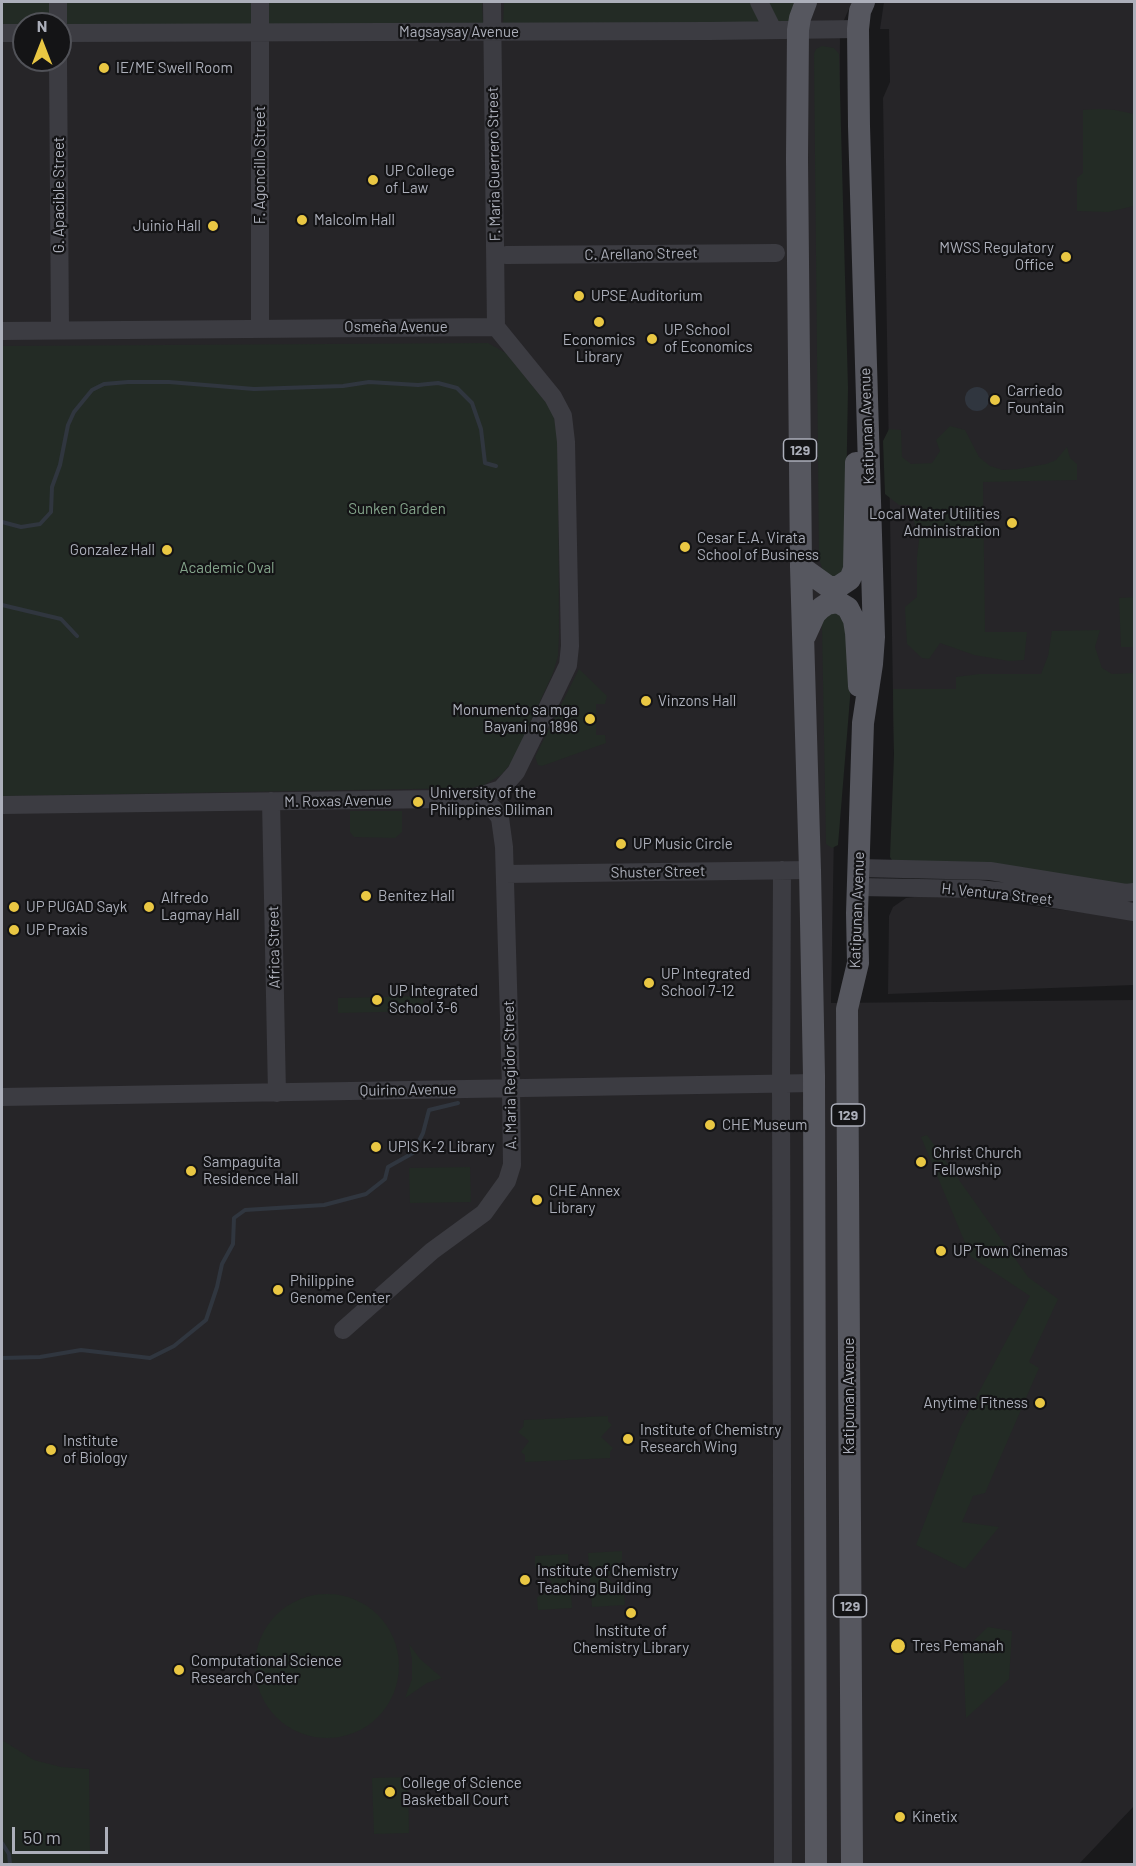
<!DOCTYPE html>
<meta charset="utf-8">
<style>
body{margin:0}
#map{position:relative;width:1136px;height:1866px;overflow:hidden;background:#19191b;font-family:Barlow,sans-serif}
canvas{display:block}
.frame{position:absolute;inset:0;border:3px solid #acafba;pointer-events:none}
.north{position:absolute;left:12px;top:12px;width:60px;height:60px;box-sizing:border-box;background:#141416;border:2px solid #515258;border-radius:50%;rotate:0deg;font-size:16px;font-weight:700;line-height:24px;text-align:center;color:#acafba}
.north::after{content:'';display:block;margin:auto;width:21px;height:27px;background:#e9c743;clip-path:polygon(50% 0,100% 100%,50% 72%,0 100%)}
.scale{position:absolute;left:12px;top:1827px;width:96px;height:27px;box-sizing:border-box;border:3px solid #acafba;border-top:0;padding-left:8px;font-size:18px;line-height:21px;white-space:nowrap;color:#acafba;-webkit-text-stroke:4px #141416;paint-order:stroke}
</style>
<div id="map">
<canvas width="1136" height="1866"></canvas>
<div class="frame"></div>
<div class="north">N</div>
<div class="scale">50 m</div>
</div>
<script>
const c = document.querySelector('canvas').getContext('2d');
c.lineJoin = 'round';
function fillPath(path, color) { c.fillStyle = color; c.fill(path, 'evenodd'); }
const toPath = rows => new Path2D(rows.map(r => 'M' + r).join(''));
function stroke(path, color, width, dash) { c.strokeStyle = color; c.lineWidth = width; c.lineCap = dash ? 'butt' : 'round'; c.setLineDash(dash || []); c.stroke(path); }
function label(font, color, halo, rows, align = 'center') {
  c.font = font + ' Barlow,sans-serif'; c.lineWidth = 4.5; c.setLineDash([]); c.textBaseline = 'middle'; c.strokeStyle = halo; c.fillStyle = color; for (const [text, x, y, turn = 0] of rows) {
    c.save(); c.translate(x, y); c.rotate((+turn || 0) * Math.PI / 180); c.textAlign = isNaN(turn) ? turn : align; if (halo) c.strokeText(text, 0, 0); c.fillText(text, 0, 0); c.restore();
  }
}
const built = toPath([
 [2,2,852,2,840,29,838,602,831,1003,1134,1000,1134,1806,1079,1864,2,1864],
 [24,24,60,24,60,60,24,60],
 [884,2,1134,2,1134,712,894,755,883,98,890,82,889,29,880,29],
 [922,896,963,897,1134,919,1134,985,888,994,889,916,893,907,906,898]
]);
const green = toPath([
 [2,2,482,2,483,24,2,25],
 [504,2,795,2,788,25,503,24],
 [822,46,834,48,839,54,848,388,845,560,843,570,838,576,829,576,822,568,819,558,814,54,816,49],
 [1099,109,1115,110,1134,114,1134,206,1108,212,1077,211,1077,178,1083,173,1083,110],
 [488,343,506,353,552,410,558,435,559,634,558,656,553,673,512,762,501,775,484,785,471,788,2,796,2,346],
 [950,426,965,430,979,457,990,466,1003,470,1018,469,1046,464,1056,460,1067,447,1070,458,1077,464,1077,480,983,482,985,632,1027,632,1024,660,1009,661,974,655,940,643,929,659,922,658,907,644,905,607,917,597,917,557,919,540,910,505,899,505,885,494,883,441,889,429,901,430,902,457,911,464,932,463,940,451,936,440],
 [1134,597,1134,647,1121,647,1119,598],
 [828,610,843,611,851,686,838,845,832,848,826,844,822,626,824,617],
 [1100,630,1095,647,1102,668,1112,674,1134,673,1134,886,895,865,890,857,894,755,893,689,956,689,956,677,979,674,1041,674,1048,656,1052,631],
 [579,669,607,696,605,704,596,704,596,735,605,735,606,743,542,766,538,765,535,757],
 [350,811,402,811,402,832,395,838,354,837,350,832],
 [423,996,424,1011,338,1013,338,998],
 [927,1135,1028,1277,1058,1299,1029,1362,1039,1368,985,1493,973,1496,962,1522,999,1527,965,1569,916,1545,961,1426,1030,1296,971,1257,921,1137],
 [470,1167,471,1202,410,1203,409,1168],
 [608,1416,608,1421,612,1425,601,1437,613,1448,610,1452,610,1458,525,1462,525,1455,521,1452,529,1441,518,1432,523,1427,524,1420],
 [622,1551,622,1560,607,1578,624,1593,625,1605,592,1607,588,1553],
 [568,1554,572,1608,538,1610,537,1598,552,1582,535,1566,535,1556],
 '255 1666a72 72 0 1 1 144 0a72 72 0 1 1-144 0Z',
 [988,1627,1012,1631,1009,1679,966,1718,963,1651],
 [409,1644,420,1659,442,1678,427,1683,405,1698,412,1679,412,1659],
 [2,1740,34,1760,61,1767,89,1769,90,1859,92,1864,2,1864],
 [408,1777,409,1833,374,1834,372,1778]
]);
const water = toPath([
 '965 399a12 12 0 1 1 24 0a12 12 0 1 1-24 0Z'
]);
const stream = toPath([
 [2,522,21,527,40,524,51,512,52,487,60,465,68,425,74,412,92,390,104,384,128,382,169,382,254,389,343,386,369,382,418,385,438,383,457,388,472,403,481,429,485,463,496,466],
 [2,605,61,619,77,636],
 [2,1358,40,1357,81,1350,150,1358,174,1346,206,1320,217,1287,222,1264,233,1244,234,1218,245,1210,324,1205,366,1194,385,1179,388,1167,413,1153,423,1133,429,1110,458,1103],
 [2,1843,9,1854,10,1864]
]);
const minor = toPath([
 [58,2,58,24],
 [260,2,260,329],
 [492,2,496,327],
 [759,2,773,30],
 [2,33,24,33],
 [60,33,709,31,858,29],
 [58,60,60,330],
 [506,255,776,253],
 [2,331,496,327],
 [271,801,277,1093],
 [2,805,440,799,476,797,501,789,516,772,545,713,568,665,570,646,566,442,563,416,553,397,496,327],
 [859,868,990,871,1126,893,1134,892],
 [782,870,781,1083,783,1864],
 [505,874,810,870],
 [858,887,978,889,1018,893,1134,912],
 [2,1097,814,1083],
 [343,1330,432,1251,484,1213,507,1181,512,1165,511,1088,504,847,500,818,493,808,476,797]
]);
const major = toPath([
 [806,2,800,18,798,30,797,159,801,567,810,870,814,1076,816,1864],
 [801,567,829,587,838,587,850,579,854,569,856,463],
 [805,636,815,614,821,608,827,604,838,602,848,608,854,620,856,633,859,686],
 [852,1864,847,1009,858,963,857,913,863,723,872,664,874,637,859,126,858,29,860,11,864,2]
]);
const markers = [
 [104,68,6,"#e9c743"],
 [373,180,6,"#e9c743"],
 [302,220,6,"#e9c743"],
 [213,226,6,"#e9c743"],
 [1066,257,6,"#e9c743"],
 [579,296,6,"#e9c743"],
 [599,322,6,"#e9c743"],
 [652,339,6,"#e9c743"],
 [995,400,6,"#e9c743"],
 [1012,523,6,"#e9c743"],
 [685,547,6,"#e9c743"],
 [167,550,6,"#e9c743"],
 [646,701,6,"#e9c743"],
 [590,719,6,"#e9c743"],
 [418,802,6,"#e9c743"],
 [621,844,6,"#e9c743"],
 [366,896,6,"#e9c743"],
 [14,907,6,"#e9c743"],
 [149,907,6,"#e9c743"],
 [14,930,6,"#e9c743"],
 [649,983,6,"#e9c743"],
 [377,1000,6,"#e9c743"],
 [710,1125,6,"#e9c743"],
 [376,1147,6,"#e9c743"],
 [921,1162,6,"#e9c743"],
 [191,1171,6,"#e9c743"],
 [537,1200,6,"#e9c743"],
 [941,1251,6,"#e9c743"],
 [278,1290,6,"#e9c743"],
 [1040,1403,6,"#e9c743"],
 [628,1439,6,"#e9c743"],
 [51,1450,6,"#e9c743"],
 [525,1580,6,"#e9c743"],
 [631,1613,6,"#e9c743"],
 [898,1646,8,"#e9c743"],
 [179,1670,6,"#e9c743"],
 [390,1792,6,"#e9c743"],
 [900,1817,6,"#e9c743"]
];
const shields = [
 [800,450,33],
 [848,1115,33],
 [850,1606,33]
];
const shieldNames = [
 ["129",800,450],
 ["129",848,1115],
 ["129",850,1606]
];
const streetNames = [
 ["Magsaysay Avenue",459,32],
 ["F. Maria Guerrero Street",494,164,-91],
 ["F. Agoncillo Street",260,165,-90],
 ["G. Apacible Street",59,195,-90],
 ["C. Arellano Street",641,254,-1],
 ["Osmeña Avenue",396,327],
 ["Katipunan Avenue",867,426,-92],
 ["M. Roxas Avenue",338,801,-1],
 ["Shuster Street",658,872,-1],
 ["H. Ventura Street",997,894,6],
 ["Katipunan Avenue",857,910,-88],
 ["Africa Street",274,947,-91],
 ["A. Maria Regidor Street",510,1075,-91],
 ["Quirino Avenue",408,1090,-1],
 ["Katipunan Avenue",849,1396,-90]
];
const poiNames = [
 ["IE/ME Swell Room",116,68],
 ["UP College",385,171],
 ["of Law",385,188],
 ["Malcolm Hall",314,220],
 ["Juinio Hall",201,226,"right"],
 ["MWSS Regulatory",1054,248,"right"],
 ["Office",1054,265,"right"],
 ["UPSE Auditorium",591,296],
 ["UP School",664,330],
 ["of Economics",664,347],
 ["Economics",599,340,"center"],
 ["Library",599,357,"center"],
 ["Carriedo",1007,391],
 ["Fountain",1007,408],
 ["Local Water Utilities",1000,514,"right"],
 ["Administration",1000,531,"right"],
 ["Cesar E.A. Virata",697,538],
 ["School of Business",697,555],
 ["Gonzalez Hall",155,550,"right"],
 ["Vinzons Hall",658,701],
 ["Monumento sa mga",578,710,"right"],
 ["Bayani ng 1896",578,727,"right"],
 ["University of the",430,793],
 ["Philippines Diliman",430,810],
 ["UP Music Circle",633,844],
 ["Benitez Hall",378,896],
 ["Alfredo",161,898],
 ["Lagmay Hall",161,915],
 ["UP PUGAD Sayk",26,907],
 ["UP Praxis",26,930],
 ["UP Integrated",661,974],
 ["School 7-12",661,991],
 ["UP Integrated",389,991],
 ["School 3-6",389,1008],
 ["CHE Museum",722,1125],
 ["UPIS K-2 Library",388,1147],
 ["Christ Church",933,1153],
 ["Fellowship",933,1170],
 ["Sampaguita",203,1162],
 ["Residence Hall",203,1179],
 ["CHE Annex",549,1191],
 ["Library",549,1208],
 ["UP Town Cinemas",953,1251],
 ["Philippine",290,1281],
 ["Genome Center",290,1298],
 ["Anytime Fitness",1028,1403,"right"],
 ["Institute of Chemistry",640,1430],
 ["Research Wing",640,1447],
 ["Institute",63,1441],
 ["of Biology",63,1458],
 ["Institute of Chemistry",537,1571],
 ["Teaching Building",537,1588],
 ["Institute of",631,1631,"center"],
 ["Chemistry Library",631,1648,"center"],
 ["Tres Pemanah",912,1646],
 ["Computational Science",191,1661],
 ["Research Center",191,1678],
 ["College of Science",402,1783],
 ["Basketball Court",402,1800],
 ["Kinetix",912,1817]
];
const parkNames = [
 ["Sunken Garden",397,509],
 ["Academic Oval",227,568]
];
fillPath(built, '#262528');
fillPath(green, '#232b25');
fillPath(water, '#30363f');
stroke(stream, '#30363f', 4);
stroke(minor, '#3c3c42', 18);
stroke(major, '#56575f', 22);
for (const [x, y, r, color] of markers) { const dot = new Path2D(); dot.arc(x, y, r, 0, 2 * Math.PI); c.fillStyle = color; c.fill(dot); stroke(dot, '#141416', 2); }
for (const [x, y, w] of shields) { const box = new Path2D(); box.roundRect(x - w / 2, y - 11, w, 22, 4.5); c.fillStyle = '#141416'; c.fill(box); stroke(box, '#acafba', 1.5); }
label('bold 14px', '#acafba', null, shieldNames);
label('15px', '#acafba', '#141416', streetNames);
label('15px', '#acafba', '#141416', poiNames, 'left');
label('15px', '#84a48b', '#141416', parkNames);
</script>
